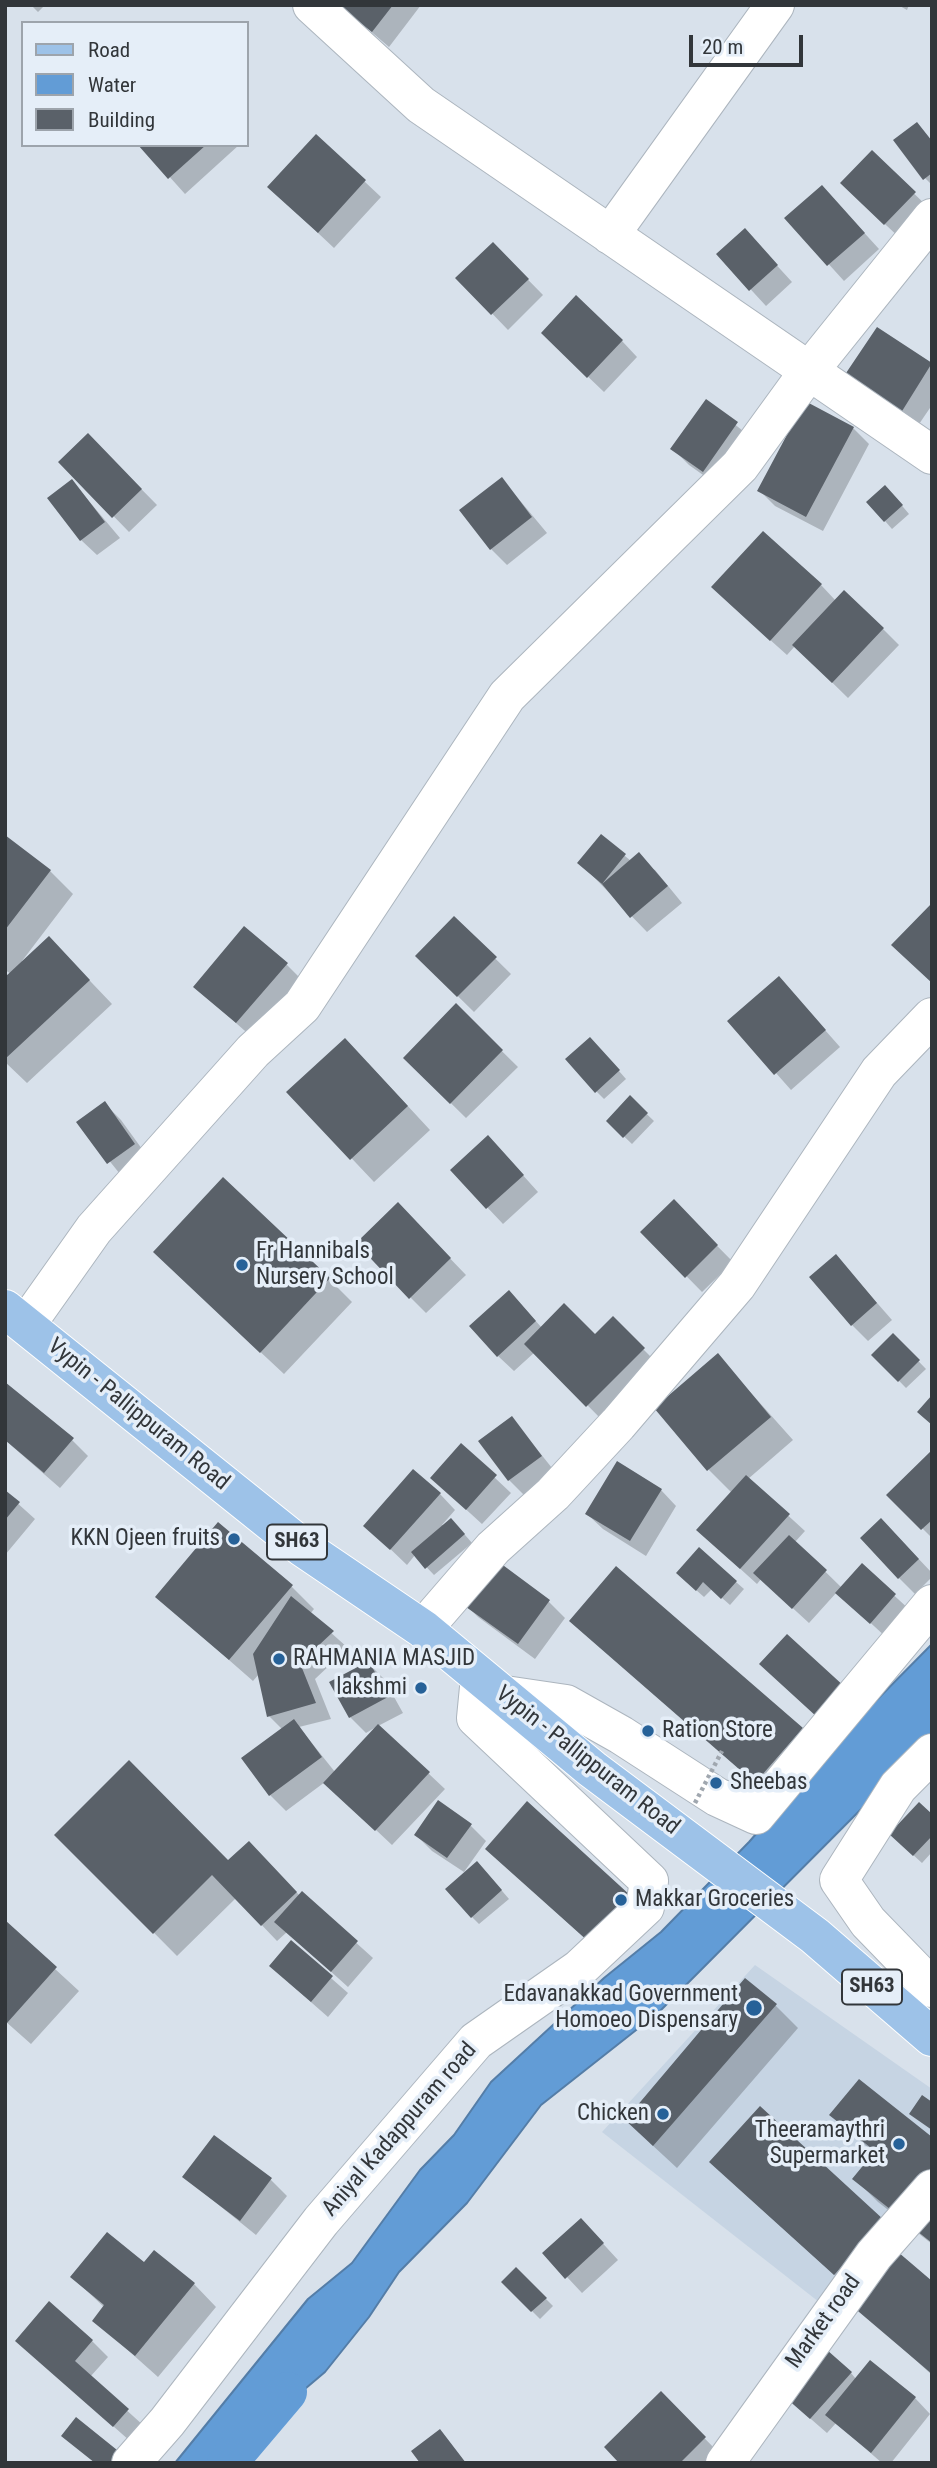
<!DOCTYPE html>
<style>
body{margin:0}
#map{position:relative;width:937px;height:2468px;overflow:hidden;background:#d8e1eb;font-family:"Roboto Condensed",sans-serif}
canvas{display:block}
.frame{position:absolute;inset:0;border:7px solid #32363a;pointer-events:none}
.legend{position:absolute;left:21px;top:21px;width:228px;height:126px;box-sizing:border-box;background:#e5eef8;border:2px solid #9da4ac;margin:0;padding:9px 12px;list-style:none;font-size:21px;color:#32363a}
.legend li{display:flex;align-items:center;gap:14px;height:35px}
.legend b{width:35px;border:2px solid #9da4ac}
.scale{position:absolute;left:689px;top:35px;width:114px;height:32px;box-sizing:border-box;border:4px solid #32363a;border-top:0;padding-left:9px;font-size:21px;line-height:24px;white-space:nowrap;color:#32363a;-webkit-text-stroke:5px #e5eef8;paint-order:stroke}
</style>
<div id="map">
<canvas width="937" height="2468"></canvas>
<div class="frame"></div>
<ul class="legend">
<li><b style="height:9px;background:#9dc2e8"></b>Road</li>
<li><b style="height:19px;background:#629cd6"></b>Water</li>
<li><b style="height:19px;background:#5a6169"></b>Building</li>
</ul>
<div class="scale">20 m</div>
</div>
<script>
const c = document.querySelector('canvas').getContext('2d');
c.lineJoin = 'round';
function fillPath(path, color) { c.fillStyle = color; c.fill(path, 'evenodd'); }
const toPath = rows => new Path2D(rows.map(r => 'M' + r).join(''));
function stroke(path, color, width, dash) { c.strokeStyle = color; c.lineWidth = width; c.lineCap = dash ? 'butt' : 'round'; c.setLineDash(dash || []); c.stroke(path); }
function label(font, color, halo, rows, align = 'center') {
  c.font = font + ' "Roboto Condensed",sans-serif'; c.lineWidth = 7; c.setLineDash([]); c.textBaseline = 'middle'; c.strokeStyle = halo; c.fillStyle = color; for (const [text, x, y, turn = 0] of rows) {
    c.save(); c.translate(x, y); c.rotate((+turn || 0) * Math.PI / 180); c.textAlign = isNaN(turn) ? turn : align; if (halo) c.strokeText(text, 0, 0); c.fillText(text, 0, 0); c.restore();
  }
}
const built = toPath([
 [755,1965,932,2089,932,2176,819,2302,602,2132]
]);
const water = toPath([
 [932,1644,932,1738,659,2012,541,2105,467,2203,399,2272,369,2317,325,2372,228,2454,227,2463,175,2463,308,2299,352,2263,420,2170,454,2135,491,2082,604,1978,661,1932,749,1842,851,1726,932,1644]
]);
const shadow = toPath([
 [31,5,45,5,38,12],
 [340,5,421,5,389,47],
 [898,5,909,5,907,10],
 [316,136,381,197,334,248,285,202],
 [932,141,932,185,925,178],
 [141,145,239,145,185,194],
 [872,153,930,209,901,239,858,199],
 [837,203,879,249,844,281,787,218],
 [493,244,543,295,508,330,458,278],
 [760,247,792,282,766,306,719,255],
 [877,329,932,365,932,405,915,430,861,395],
 [622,341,637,357,604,392,559,349],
 [707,402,753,439,720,487,689,465,673,449],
 [853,428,869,444,823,531,775,506,759,490],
 [88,435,157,505,129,532,61,462],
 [502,479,547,533,507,565,491,549],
 [72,481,120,538,97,555,81,540],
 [893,495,909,514,892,529,885,521],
 [821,585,836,601,883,629,899,645,848,698,795,646,787,655,729,603],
 [601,836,631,861,655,870,682,903,647,932,587,870],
 [5,837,50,871,73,894,22,961,72,962,112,1004,27,1083,5,1062,5,980,11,974,5,970],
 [454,918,511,974,474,1012,417,956],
 [286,964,302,980,253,1038,195,987],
 [779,978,840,1047,791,1090,730,1021],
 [456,1006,518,1067,466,1118,405,1058],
 [597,1046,626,1079,604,1099,596,1091],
 [368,1063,430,1130,374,1182,289,1092],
 [630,1098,654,1121,632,1144,608,1121],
 [105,1104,121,1120,150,1160,124,1179,79,1123],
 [503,1153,538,1192,503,1224,452,1170],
 [674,1202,733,1262,702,1292,643,1232],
 [413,1220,466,1275,426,1313,410,1297],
 [836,1256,892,1320,868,1341,852,1325],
 [178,1275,329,1279,352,1302,284,1374],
 [524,1308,542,1328,595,1337,613,1319,659,1365,603,1421,535,1352,514,1371,498,1356],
 [893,1335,926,1369,906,1388,874,1355],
 [718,1356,793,1440,748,1479,805,1531,795,1542,842,1588,862,1566,911,1611,887,1638,837,1592,809,1623,761,1579,757,1584,714,1545,732,1493,709,1470],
 [512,1418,556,1473,525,1496,509,1480],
 [5,1440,72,1440,88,1456,60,1488],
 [461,1446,511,1493,482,1524,448,1493],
 [932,1452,932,1538,889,1495],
 [661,1490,676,1506,646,1556,603,1529,587,1514],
 [5,1492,35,1519,5,1555],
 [440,1494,455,1510,442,1525,459,1528,472,1543,434,1575,415,1555,407,1565,382,1541],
 [897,1536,932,1573,932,1577,915,1594,899,1578],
 [492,1560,549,1602,565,1618,535,1659,478,1617,462,1601],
 [686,1581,736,1582,744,1589,730,1605,712,1589,704,1597],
 [291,1586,314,1609,310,1614,348,1648,315,1679,331,1719,299,1727,335,1772,376,1727,366,1733,350,1717,368,1663,384,1679,403,1713,378,1726,445,1789,392,1845,325,1782,286,1811,270,1795,283,1730,269,1716,259,1674,253,1681,157,1597],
 [572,1621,801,1729,824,1752,779,1804],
 [932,1816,932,1852,922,1863,899,1842],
 [470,1825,486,1841,464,1872,432,1851,416,1835],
 [57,1835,228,1863,265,1859,300,1896,302,1894,373,1958,348,1987,287,1932,277,1941,236,1898,177,1956],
 [487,1849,653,1920,613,1964],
 [485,1871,509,1899,479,1924,472,1917],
 [5,1923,79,1991,31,2044,5,2021],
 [291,1943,348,1993,328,2017,288,1982],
 [775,2005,798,2028,677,2168,650,2143],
 [832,2115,932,2139,932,2244,878,2202,855,2179,875,2154],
 [214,2137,271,2180,287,2196,256,2235,184,2177],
 [735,2185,897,2253,932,2283,932,2375,855,2305,858,2296],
 [596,2236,618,2260,582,2293,567,2277],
 [144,2265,194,2284,216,2307,158,2377,94,2320,105,2308,72,2277],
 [516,2269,553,2306,540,2319,503,2282],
 [17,2341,92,2341,108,2357,90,2377,144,2426,130,2441],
 [851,2373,856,2379,915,2398,930,2414,891,2463,882,2463,836,2423,827,2433,804,2413],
 [661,2394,720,2454,711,2463,622,2463]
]);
const canal = toPath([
 [227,2463,287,2392]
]);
const building = toPath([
 [337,5,393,5,372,32],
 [917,122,932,141,932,173,923,180,893,140],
 [316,134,366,180,318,233,267,187],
 [138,145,206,145,168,179],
 [872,150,916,192,884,225,840,183],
 [822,185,865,233,827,266,784,218],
 [745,228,778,265,749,291,716,254],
 [493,242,529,279,491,315,455,278],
 [576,295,623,340,587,378,541,333],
 [877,327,932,363,899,416,842,379],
 [706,399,738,422,703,472,670,449],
 [805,401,854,427,806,517,757,491],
 [88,433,142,489,112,518,58,462],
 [502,477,532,517,490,550,459,510],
 [72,479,105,522,80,541,47,498],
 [885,485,903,505,884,522,866,502],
 [763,531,822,584,770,641,711,587],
 [844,590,884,628,832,683,792,645],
 [601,834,626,854,602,884,639,852,668,886,630,918,602,884,577,863],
 [5,835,51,870,5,930],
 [932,903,932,983,891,945],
 [454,916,497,957,457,997,415,956],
 [244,926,288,963,236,1023,193,987],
 [49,936,90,980,5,1059,5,977],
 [779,976,826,1030,774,1075,727,1021],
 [456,1003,503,1050,450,1104,403,1058],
 [590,1037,620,1070,595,1093,565,1059],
 [345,1038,408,1106,350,1160,286,1092],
 [630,1095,648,1113,623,1138,606,1121],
 [105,1101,135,1144,107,1164,76,1122],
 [488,1135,524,1175,486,1209,450,1170],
 [223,1177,330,1278,260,1353,153,1252],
 [674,1199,718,1245,685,1278,640,1232],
 [398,1202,451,1258,409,1299,356,1243],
 [836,1254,877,1303,851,1326,809,1277],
 [509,1290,536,1321,497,1357,469,1326],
 [564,1303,595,1334,613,1316,645,1348,586,1407,524,1344],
 [893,1333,920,1360,898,1382,871,1355],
 [718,1353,771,1417,707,1471,654,1408],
 [5,1382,74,1438,44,1473,5,1440],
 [932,1395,932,1425,917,1412],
 [512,1416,542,1456,508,1481,478,1441],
 [461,1443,497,1475,466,1510,430,1478],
 [932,1450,932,1520,921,1530,886,1495],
 [617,1461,662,1489,630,1541,585,1514],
 [413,1469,441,1493,390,1550,363,1526],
 [746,1475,790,1514,740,1569,696,1530],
 [5,1490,20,1502,5,1520],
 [451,1518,465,1534,425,1569,411,1552],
 [881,1518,919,1559,898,1579,860,1538],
 [218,1522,293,1585,229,1660,155,1597],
 [789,1535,827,1570,792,1609,753,1573],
 [699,1547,737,1581,721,1599,703,1582,696,1591,676,1573],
 [492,1557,550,1600,518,1644,459,1602],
 [862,1563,896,1594,870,1624,835,1593],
 [616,1566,803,1728,755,1783,569,1621],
 [291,1596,334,1631,300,1663,316,1703,267,1717,253,1654],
 [787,1634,845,1687,817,1717,759,1664],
 [369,1661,388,1697,349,1718,329,1682],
 [294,1719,322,1757,269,1796,241,1758],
 [378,1724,430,1772,375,1831,323,1783],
 [129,1760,228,1860,249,1841,297,1892,261,1926,212,1875,153,1934,54,1835],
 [438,1800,472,1824,447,1858,414,1835],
 [527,1801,631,1896,589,1942,485,1849],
 [919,1802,932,1814,932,1836,913,1856,889,1834],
 [477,1861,502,1890,471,1918,445,1889],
 [302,1891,358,1941,331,1972,274,1922],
 [5,1920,57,1967,7,2023,5,2021],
 [291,1940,333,1976,311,2002,269,1966],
 [745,1978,777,2004,653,2146,625,2120],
 [859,2079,932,2137,932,2166,895,2213,852,2179,875,2151,829,2115],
 [922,2095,932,2102,932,2130,909,2114],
 [760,2106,884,2220,834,2275,709,2162],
 [214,2135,272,2178,240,2221,182,2177],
 [932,2201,932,2243,912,2227],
 [581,2218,604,2243,565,2279,542,2253],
 [107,2232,144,2262,154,2250,195,2283,135,2356,92,2321,104,2305,70,2277],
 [898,2252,932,2281,932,2374,852,2306],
 [516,2267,547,2298,531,2312,501,2282],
 [49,2301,93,2340,75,2361,129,2409,113,2427,15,2341],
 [827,2350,852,2372,810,2419,786,2398],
 [870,2360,916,2397,871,2453,825,2415],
 [661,2391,706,2437,680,2463,619,2463,604,2447],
 [76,2417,122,2454,115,2463,95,2463,61,2436],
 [440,2429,466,2463,420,2463,411,2451]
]);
const minor = toPath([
 [312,5,421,105,932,455],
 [610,235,775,5],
 [26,1325,94,1229,253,1051,302,1006,507,696,740,466,809,371,932,218],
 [423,1629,493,1548,553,1494,618,1424,737,1285,879,1072,932,1017],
 [505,1695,566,1704,621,1735,717,1797,756,1815,932,1604],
 [932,1753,898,1787,839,1880,868,1922,932,1988],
 [131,2463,167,2422,321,2221,476,2041,579,1969,645,1907,649,1881,476,1718,480,1677],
 [725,2463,874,2255,932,2189]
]);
const primary = toPath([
 [5,1309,302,1547,423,1629,592,1769,815,1936,932,2037]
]);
const pathBridge = toPath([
 [695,1803,722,1751]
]);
const markers = [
 [242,1265,7,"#266198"],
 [234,1539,7,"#266198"],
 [279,1659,7,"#266198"],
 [421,1688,7,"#266198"],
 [648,1731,7,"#266198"],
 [716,1783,7,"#266198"],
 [621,1900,7,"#266198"],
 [754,2008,9,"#266198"],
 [663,2114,7,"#266198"],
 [899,2144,7,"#266198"]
];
const shields = [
 [297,1542,60],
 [872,1987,60]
];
const shieldNames = [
 ["SH63",297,1542],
 ["SH63",872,1987]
];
const poiNames = [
 ["Fr Hannibals",256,1252],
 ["Nursery School",256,1278],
 ["KKN Ojeen fruits",220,1539,"right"],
 ["RAHMANIA MASJID",293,1659],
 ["lakshmi",407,1688,"right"],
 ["Ration Store",662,1731],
 ["Sheebas",730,1783],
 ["Makkar Groceries",635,1900],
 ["Edavanakkad Government",738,1995,"right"],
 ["Homoeo Dispensary",738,2021,"right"],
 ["Chicken",649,2114,"right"],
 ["Theeramaythri",885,2131,"right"],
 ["Supermarket",885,2157,"right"]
];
const streetNames = [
 ["Vypin - Pallippuram Road",138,1415,39],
 ["Vypin - Pallippuram Road",587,1761,38],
 ["Aniyal Kadappuram road",400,2130,-49],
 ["Market road",824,2322,-54]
];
fillPath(built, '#c6d4e3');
fillPath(water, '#629cd6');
stroke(water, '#547da7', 2);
fillPath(shadow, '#0003');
stroke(canal, '#629cd6', 40);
fillPath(building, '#5a6169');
stroke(minor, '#acb5be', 40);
stroke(primary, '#fff', 40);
stroke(minor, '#fff', 38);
stroke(primary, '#9dc2e8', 38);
stroke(pathBridge, '#a0a7af', 4.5, [3.5, 3.5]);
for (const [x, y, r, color] of markers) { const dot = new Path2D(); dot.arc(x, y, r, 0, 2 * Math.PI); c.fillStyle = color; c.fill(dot); stroke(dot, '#e5eef8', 2.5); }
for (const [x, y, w] of shields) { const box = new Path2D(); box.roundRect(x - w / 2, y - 17.5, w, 35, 5); c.fillStyle = '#e5eef8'; c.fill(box); stroke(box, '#32363a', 2); }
label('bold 21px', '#32363a', null, shieldNames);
label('23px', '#32363a', '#e5eef8', poiNames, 'left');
label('23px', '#32363a', '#e5eef8', streetNames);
</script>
